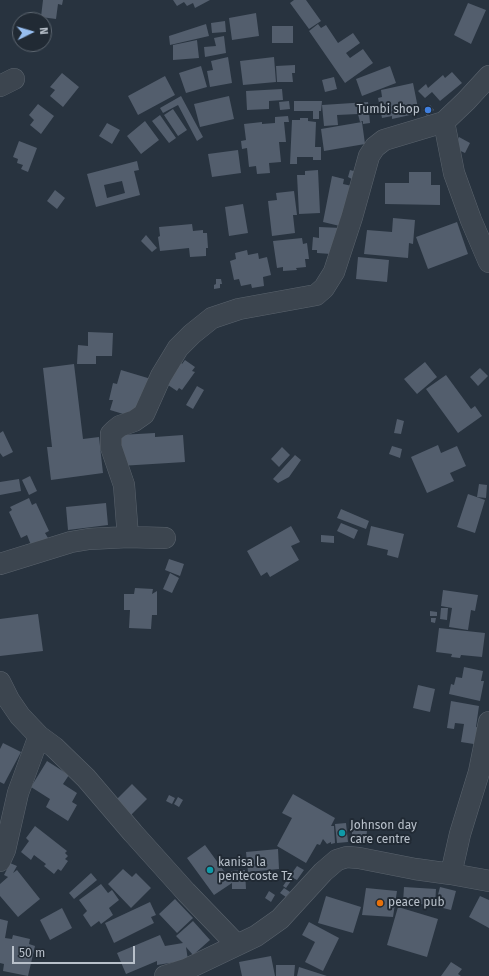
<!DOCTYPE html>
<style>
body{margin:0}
#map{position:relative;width:489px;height:976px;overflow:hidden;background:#28333f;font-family:"Fira Sans",sans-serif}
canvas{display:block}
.north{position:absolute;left:12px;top:12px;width:40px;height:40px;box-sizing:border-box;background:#212a34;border:1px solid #5d6670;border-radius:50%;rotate:85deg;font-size:11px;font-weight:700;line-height:16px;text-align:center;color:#b8c0ca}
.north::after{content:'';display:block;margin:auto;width:14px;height:18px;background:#97bef0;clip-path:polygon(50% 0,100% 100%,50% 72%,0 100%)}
.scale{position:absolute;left:12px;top:946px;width:123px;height:18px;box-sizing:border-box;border:2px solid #b8c0ca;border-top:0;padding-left:5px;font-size:12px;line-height:14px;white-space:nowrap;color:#b8c0ca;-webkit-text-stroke:3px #212a34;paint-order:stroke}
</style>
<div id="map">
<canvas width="489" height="976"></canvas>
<div class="north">N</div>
<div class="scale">50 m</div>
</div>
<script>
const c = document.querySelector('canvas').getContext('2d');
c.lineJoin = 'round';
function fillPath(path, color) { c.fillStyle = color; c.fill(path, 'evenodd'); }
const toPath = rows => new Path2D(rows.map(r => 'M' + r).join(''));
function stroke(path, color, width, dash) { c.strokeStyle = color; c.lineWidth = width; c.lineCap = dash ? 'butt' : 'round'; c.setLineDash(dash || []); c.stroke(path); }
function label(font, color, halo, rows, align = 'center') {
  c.font = font + ' "Fira Sans",sans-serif'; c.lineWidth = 4; c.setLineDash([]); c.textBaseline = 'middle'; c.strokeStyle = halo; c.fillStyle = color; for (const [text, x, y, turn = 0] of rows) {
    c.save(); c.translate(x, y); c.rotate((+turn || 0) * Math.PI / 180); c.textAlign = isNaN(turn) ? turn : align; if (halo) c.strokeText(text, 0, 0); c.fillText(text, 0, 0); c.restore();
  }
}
const building = toPath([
 [43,0,63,0,62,5,58,4,56,19,41,17],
 [173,0,210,0,195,8,193,3,187,6,184,2,177,6],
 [294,0,306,0,321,21,309,29,290,3],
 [468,3,486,10,471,44,454,35],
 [256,13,259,36,232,40,229,18],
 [225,21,226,32,212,33,211,23],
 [206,24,209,36,170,45,169,36],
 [318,24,321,28,326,25,338,43,353,33,360,43,346,53,350,58,363,49,373,63,345,83,309,31],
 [272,26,293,26,293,43,272,43],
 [224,36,226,53,205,57,204,47,216,46,214,38],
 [197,40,199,58,173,60,173,45],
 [228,57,232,83,210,87,207,71,213,70,211,61],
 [274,57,276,82,243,85,240,61],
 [295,65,295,73,292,73,293,82,277,82,276,66],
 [201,66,207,87,186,93,179,73],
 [390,66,396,83,362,96,356,79],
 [452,72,462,83,440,101,432,92,425,98,418,91,426,84,428,88,443,75,445,78],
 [62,73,79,87,63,107,50,96,55,90,50,87],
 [165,76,175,95,138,115,128,96],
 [334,77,337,89,325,92,322,80],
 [413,83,419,113,392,119,392,116,382,118,378,98,382,97,381,90],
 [282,89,283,100,269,101,269,109,247,110,246,91],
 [181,96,203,137,197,141,178,105,163,113,160,108],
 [229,96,234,119,200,127,194,104],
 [289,101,290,109,280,110,279,102],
 [294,101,322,101,321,111,319,111,319,119,313,119,313,111,294,111],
 [368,102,370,123,363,124,363,121,360,122,358,114,337,115,338,125,324,126,322,105],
 [38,104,54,116,41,134,30,125,34,120,29,115],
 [430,105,434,110,427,116,423,110],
 [173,109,187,130,178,136,164,115],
 [160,115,176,138,169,143,152,121],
 [288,116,289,122,284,122,286,142,279,142,281,162,269,163,270,173,257,174,256,166,249,167,247,148,242,149,241,141,246,140,244,124,262,122,262,124,275,123,275,117],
 [300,118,308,118,308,121,316,122,315,147,321,147,321,160,313,160,313,157,297,157,297,164,290,164,292,120,300,120],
 [145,121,159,140,141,154,127,136],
 [362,122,365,144,324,151,321,129],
 [107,123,120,130,112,144,99,136],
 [459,137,470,143,465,153,454,148],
 [19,141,37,148,28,172,21,169,23,165,17,163,18,159,13,157],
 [238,150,241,173,212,177,208,154],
 [137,161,139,170,134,171,140,195,96,207,87,174],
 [122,181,125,193,107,198,104,185],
 [318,170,320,213,299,214,297,175,305,175,305,171],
 [350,170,357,172,354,180,348,177],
 [409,172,431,172,431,185,440,185,440,205,385,204,385,183,409,183],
 [332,176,344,179,343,184,352,186,344,227,323,222],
 [55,190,65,198,57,209,47,201],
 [294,191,297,215,293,215,295,233,272,236,268,201,277,200,276,193],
 [243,204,248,233,229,236,225,207],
 [393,218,415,220,413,244,409,243,408,258,364,254,367,230,392,232],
 [457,222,468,254,428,269,416,237],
 [192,224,193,231,203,230,203,233,207,233,208,248,206,248,206,256,190,257,189,248,160,251,158,237,160,236,159,227],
 [319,227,341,228,331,254,317,253,317,250,312,250,313,237,319,238],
 [146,235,157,248,152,252,141,241],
 [302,238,303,244,307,243,309,259,305,259,306,267,296,268,297,270,283,271,283,267,277,268,273,241],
 [247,250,248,255,258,253,259,259,267,257,271,275,263,277,264,286,252,288,251,284,241,286,239,279,234,280,230,261,236,259,235,253],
 [358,257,389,260,387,282,356,279],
 [216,279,221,279,222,284,220,284,220,288,214,289,214,285,216,284],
 [88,332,113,333,112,356,96,356,96,364,77,364,78,345,88,346],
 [185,360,195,367,192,371,195,372,182,390,179,388,177,391,168,385,180,362,182,364],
 [425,362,437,377,417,394,404,379],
 [74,364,83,439,99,437,103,473,51,480,47,447,52,447,43,368],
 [480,368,488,376,478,386,470,377],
 [121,370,151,379,143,406,130,416,110,410,113,400,109,400,113,383,117,384],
 [446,375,471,409,475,406,482,416,458,433,426,389],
 [197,386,204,390,193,409,186,405],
 [397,419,404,421,401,434,394,433],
 [3,431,13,452,3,457,0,453,0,433],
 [155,433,155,437,183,435,185,462,120,466,120,435],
 [438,445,441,453,457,446,466,466,450,473,454,481,427,493,411,457],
 [392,446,402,449,400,458,389,454],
 [282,447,290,455,279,467,271,459],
 [295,455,301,460,289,477,278,483,273,479],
 [30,476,37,491,29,495,22,480],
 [19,479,21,491,0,495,0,482],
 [479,484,487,485,486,498,477,497],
 [468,494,485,500,475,533,457,527],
 [29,498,32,505,36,503,49,531,45,533,48,538,31,545,27,535,21,538,9,512,12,510,10,507],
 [106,503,108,525,68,530,66,507],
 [341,509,369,521,366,529,337,518],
 [341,523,358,530,354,539,337,531],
 [291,526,300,542,291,546,299,560,270,577,267,572,261,576,247,551],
 [371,526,404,534,398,558,387,555,388,550,367,545],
 [321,535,334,536,334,543,321,542],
 [169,559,184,564,180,576,165,570],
 [170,573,179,578,172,593,163,589],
 [135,588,153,589,152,594,157,591,157,615,152,615,151,629,129,628,130,610,124,610,124,594,134,594],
 [443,590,478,595,475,611,471,610,468,630,449,627,452,608,441,606],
 [441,608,448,608,447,620,440,619],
 [430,611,437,612,437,616,430,616],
 [38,614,43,651,0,656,0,619],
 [431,618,436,618,435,623,431,622],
 [439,628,485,633,482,657,461,655,460,658,451,657,452,654,436,652],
 [464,667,483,671,481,681,484,681,480,701,449,694,451,684,454,685,456,677,462,678],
 [418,685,435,689,430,712,413,708],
 [451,701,479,706,476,727,482,728,480,745,461,742,464,724,455,723,454,729,447,728],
 [3,743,21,752,4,784,0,782,0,749],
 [47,761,69,775,63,784,77,793,72,802,77,805,68,821,46,807,50,799,31,787],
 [132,784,147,799,127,819,112,804],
 [293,794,335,818,331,826,334,826,335,843,331,844,331,842,327,844,323,839,320,845,317,844,306,863,277,846,292,818,282,813],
 [169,795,175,798,172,804,166,801],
 [178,797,183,800,179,807,174,804],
 [346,823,348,842,337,843,335,824],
 [35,826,67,851,65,853,68,856,65,859,68,861,61,871,58,869,54,874,44,866,46,864,34,855,31,860,21,852,29,841,26,838],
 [352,830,367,831,366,840,352,840],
 [205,845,232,882,231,871,245,870,246,889,232,889,232,883,214,895,187,858],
 [278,849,279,869,248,872,246,852],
 [10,863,17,866,13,873,17,870,40,899,18,917,0,896,0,884,8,877,4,875],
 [297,866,304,870,297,880,293,878,286,888,283,886],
 [123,869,132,877,136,873,151,888,131,908,108,884],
 [91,873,97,880,74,899,69,893],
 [101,884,108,893,112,890,119,900,109,908,113,915,101,924,99,921,91,927,83,915,87,911,79,900],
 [404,887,436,889,435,905,403,903],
 [440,887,456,891,451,910,435,906],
 [284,888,290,892,286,897,280,893],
 [366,888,397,891,393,917,362,915],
 [269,891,275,895,271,902,265,898],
 [326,896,361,907,353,933,318,923],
 [480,896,489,900,489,928,469,917],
 [175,899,193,918,177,933,159,914],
 [150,902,156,915,151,917,154,923,114,943,105,923],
 [398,907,438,919,427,957,387,945],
 [62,908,72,928,50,940,40,920],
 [0,919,8,921,5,938,12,939,13,935,30,939,29,944,35,946,28,976,3,971,4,964,0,963],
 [193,921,210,940,193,955,186,947,188,960,157,965,157,961,126,974,117,953,160,935,165,946,183,943,176,936],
 [309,922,339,938,323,971,305,962,315,942,302,935],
 [271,956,275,976,242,976,239,962],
 [451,962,462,969,458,974,461,976,441,976],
 [276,965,295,965,294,976,276,976],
 [299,967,327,976,297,976]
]);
const minor = toPath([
 [0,86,14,79],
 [444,122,454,173,471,220,489,262],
 [128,537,124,485,111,447,111,434,115,430,120,426,134,421,144,414,161,376,178,348,192,334,212,318,239,309,316,295,324,288,334,272,352,217,369,156,375,147,384,140,444,122,466,101,489,76],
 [0,564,71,542,89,539,128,537,165,538],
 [0,682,9,700,20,716,39,736,54,747,86,778,133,833,186,892,237,945],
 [0,861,5,850,18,793,39,736],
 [451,874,460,834,479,772,489,722],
 [165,976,187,969,256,936,280,919,323,872,337,860,347,857,359,858,415,869,451,874,489,881]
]);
const markers = [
 [428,110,4,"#3f7fe0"],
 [342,833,4,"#0f9aa8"],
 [210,870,4,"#0f9aa8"],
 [380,903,4,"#e8710a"]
];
const poiNames = [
 ["Tumbi shop",420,110,"right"],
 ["Johnson day",350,826],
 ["care centre",350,840],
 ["kanisa la",218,863],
 ["pentecoste Tz",218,877],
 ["peace pub",388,903]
];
fillPath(building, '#535e6d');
stroke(minor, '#5a636d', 22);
stroke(minor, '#3c454f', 21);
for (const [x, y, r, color] of markers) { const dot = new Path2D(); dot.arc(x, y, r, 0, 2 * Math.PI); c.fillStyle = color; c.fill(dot); stroke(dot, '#212a34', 1.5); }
label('12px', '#b8c0ca', '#212a34', poiNames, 'left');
</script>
